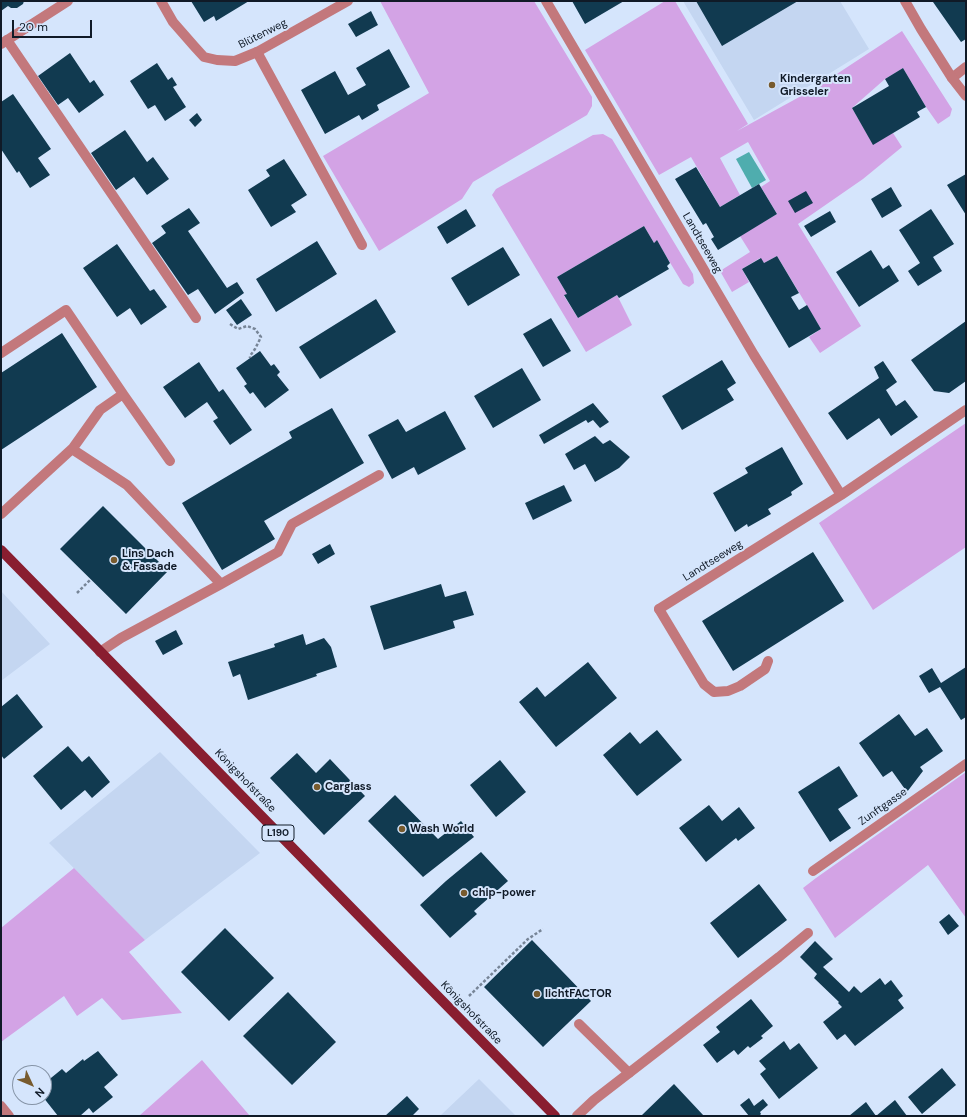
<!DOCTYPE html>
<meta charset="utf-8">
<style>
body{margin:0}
#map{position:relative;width:967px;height:1117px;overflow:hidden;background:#d5e5fc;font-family:"DM Sans",sans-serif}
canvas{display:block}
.frame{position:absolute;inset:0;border:2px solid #101a27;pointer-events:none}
.north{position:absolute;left:12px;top:1065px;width:40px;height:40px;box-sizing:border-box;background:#d5e5fc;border:1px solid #8694a7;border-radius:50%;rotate:134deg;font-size:11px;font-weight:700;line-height:16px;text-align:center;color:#101a27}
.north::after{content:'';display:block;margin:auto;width:14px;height:18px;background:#785b2e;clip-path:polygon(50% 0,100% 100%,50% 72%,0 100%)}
.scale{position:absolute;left:12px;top:20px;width:80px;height:18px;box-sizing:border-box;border:2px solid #101a27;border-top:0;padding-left:5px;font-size:12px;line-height:14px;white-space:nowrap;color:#101a27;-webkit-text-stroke:3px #d5e5fc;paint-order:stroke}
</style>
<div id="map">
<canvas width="967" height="1117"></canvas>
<div class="frame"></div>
<div class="north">N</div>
<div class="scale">20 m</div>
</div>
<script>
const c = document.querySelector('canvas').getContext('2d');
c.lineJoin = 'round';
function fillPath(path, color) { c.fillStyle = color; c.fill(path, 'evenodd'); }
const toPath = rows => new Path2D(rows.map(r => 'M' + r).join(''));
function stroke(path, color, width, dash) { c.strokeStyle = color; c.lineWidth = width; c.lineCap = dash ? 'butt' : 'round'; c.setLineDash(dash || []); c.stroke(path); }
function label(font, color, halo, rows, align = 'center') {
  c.font = font + ' "DM Sans",sans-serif'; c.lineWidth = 4; c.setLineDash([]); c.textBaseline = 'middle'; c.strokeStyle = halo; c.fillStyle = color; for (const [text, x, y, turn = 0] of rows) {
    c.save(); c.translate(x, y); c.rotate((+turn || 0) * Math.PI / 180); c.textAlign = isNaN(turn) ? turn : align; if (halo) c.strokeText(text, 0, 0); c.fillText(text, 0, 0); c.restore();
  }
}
const built = toPath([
 [683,1,840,1,869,49,754,120],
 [1,591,50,644,1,681],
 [160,752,260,853,145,940,49,843],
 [479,1079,516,1116,440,1116,441,1115]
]);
const green = toPath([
 [380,1,534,1,592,97,592,106,587,115,473,182,462,199,379,251,323,156,429,93],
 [665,1,675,1,748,124,737,131,814,89,902,31,952,109,950,116,938,124,926,107,903,68,885,79,852,108,873,144,893,133,902,147,863,179,798,224,861,326,820,353,809,337,821,329,777,256,764,263,760,258,742,269,749,282,732,292,720,271,750,252,740,236,777,214,761,187,770,181,748,142,720,158,740,195,720,207,691,157,659,175,585,50],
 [603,134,612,139,693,274,694,283,689,287,683,284,657,241,654,243,644,226,557,277,567,294,564,296,578,318,617,295,632,325,586,352,492,195,496,189,593,135],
 [966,423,966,547,873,610,819,523],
 [966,772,966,918,928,865,835,938,803,888,816,878],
 [74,868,145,940,129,952,182,1013,122,1020,102,998,77,1016,64,996,1,1042,1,928],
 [202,1060,250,1116,139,1116]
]);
const water = toPath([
 [749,152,766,180,752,188,736,159]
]);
const building = toPath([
 [1,1,24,1,23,4,17,8,11,8,8,6,1,11],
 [191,1,249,1,216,21,214,16,204,22],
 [572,1,624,1,585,24],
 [696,1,798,1,722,46],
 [935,1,966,1,966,39,961,42,933,2],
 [371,11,378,25,356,37,348,24],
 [389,49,410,87,377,105,379,110,362,120,359,115,325,134,301,90,335,71,348,95,366,85,356,68],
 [70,53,90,83,94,80,104,95,79,113,68,98,58,105,38,76],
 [157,63,168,80,172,77,177,85,173,87,186,107,165,121,155,105,148,109,130,81],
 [903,68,926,107,917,112,920,117,873,145,852,108,889,86,885,79],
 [13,94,51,149,38,158,50,175,30,188,19,171,17,173,1,149,1,102],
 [197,113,202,120,195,127,189,120],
 [125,130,147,162,153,157,169,179,147,195,134,177,116,190,91,153],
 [284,159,307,195,291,205,296,212,271,227,248,190,270,176,266,170],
 [696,167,720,207,759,184,777,214,718,250,711,239,714,237,706,223,703,225,675,179],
 [966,174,966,215,947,185],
 [891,187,902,206,882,218,871,199],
 [806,191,813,203,795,213,788,201],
 [189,208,200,223,188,231,227,288,237,282,244,293,215,314,198,289,188,295,152,243,166,233,161,226],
 [466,209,476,226,447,244,437,227],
 [931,209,954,244,933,257,942,271,918,286,908,271,920,263,899,230],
 [830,211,836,222,811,237,804,226],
 [644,226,654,243,657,240,670,263,667,266,669,269,619,298,617,295,578,318,564,295,567,294,557,277],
 [317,241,337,274,276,312,256,279],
 [117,244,150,291,154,289,167,307,141,325,130,308,117,317,83,268],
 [503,247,520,275,468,306,451,278],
 [871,250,883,269,889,265,899,281,859,307,836,272],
 [777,256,799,293,791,297,799,310,807,305,821,329,789,348,742,269,761,258,764,263],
 [241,299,252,315,237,325,226,310],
 [376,299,396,332,320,379,299,347],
 [551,318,571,351,543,367,523,334],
 [966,321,966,381,949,393,934,391,911,360],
 [62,333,97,387,1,450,1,373],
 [260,351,271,366,274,364,280,372,277,375,289,390,265,408,253,392,250,394,244,386,247,384,236,368],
 [722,360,736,383,727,389,734,400,682,430,662,396],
 [883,361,897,382,886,390,896,406,905,400,918,417,891,436,879,418,847,440,828,413,879,378,874,367],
 [199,362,219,392,223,389,252,430,230,445,213,421,218,418,207,402,185,418,163,387],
 [522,368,541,400,493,428,474,396],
 [593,403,609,422,600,428,593,420,588,423,586,420,544,444,539,435],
 [332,408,364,463,264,521,275,539,222,570,182,503,292,438,289,432],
 [445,411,466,449,418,475,414,467,392,479,368,435,398,419,406,432],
 [595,436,603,444,610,440,630,457,619,468,595,482,585,464,574,470,565,454],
 [782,447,803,484,791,492,792,495,768,509,771,514,748,527,747,524,735,532,713,493,748,473,745,468],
 [564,485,572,501,533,520,525,503],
 [103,506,168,571,126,614,60,549],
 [330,544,335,554,318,564,312,554],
 [813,552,844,601,733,671,702,621],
 [441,584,445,597,466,591,474,615,453,621,455,628,384,650,370,606],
 [176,630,183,644,163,655,155,641],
 [303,634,306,645,324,638,331,647,337,667,316,674,317,676,248,700,240,674,233,677,228,662,275,647,274,644],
 [588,662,617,698,556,747,519,702,537,687,545,697],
 [966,667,966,717,961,720,940,687,929,693,919,676,932,668,941,683],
 [17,694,43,727,4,759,1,755,1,707],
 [899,714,915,736,927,728,943,751,920,767,923,771,907,792,892,771,883,777,859,743],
 [657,730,682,760,637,796,603,755,630,732,640,744],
 [68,746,82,762,89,756,110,782,92,798,85,790,61,810,33,776],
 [297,753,316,773,330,759,365,796,324,835,270,778],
 [500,760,526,792,496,817,470,785],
 [839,766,858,796,838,809,851,828,830,842,798,792],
 [395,795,438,839,461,821,474,837,423,877,368,821],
 [709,805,722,821,739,807,755,828,738,841,736,838,706,862,679,828],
 [481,852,508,881,474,911,477,914,450,938,420,905,446,881],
 [759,884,787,920,738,958,710,923],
 [949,914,959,926,948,935,939,922],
 [225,928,274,978,229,1021,181,972],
 [532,940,591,1001,543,1047,484,987],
 [815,941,833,959,823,967,849,992,854,986,861,993,880,978,885,985,891,980,903,996,898,1000,904,1008,855,1046,845,1034,837,1040,823,1022,842,1007,838,1003,839,1002,814,978,817,974,800,957],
 [288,992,336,1042,292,1085,243,1036],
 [751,999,773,1026,761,1036,763,1038,750,1048,748,1046,738,1055,734,1050,717,1063,703,1045,720,1032,716,1027],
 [784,1041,790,1050,799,1043,818,1068,779,1099,760,1074,766,1069,759,1061],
 [98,1051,118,1075,104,1087,113,1097,93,1113,89,1108,80,1116,58,1116,43,1097,44,1097,44,1090,49,1086,46,1082,62,1069,66,1073,83,1059,84,1061],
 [942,1068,956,1085,922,1114,908,1097],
 [674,1084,704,1116,641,1116],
 [407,1096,419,1109,412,1116,385,1116],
 [749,1098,754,1106,763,1099,768,1105,760,1112,761,1114,759,1116,749,1116,740,1105],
 [895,1100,907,1116,849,1116,866,1102,876,1116]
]);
const path = toPath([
 [230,324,238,329,247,326,255,329,261,337,255,349,250,356,250,358],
 [77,593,91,579],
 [469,996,528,939,543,929]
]);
const lane = toPath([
 [7,40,196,318],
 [257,52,362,245],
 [952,78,966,67],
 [1,353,66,310,123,394,100,410,73,448,1,514],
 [123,394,170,461],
 [72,449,127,485,221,584],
 [659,609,704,684,714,692,728,691,740,686,765,669,768,661],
 [100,652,121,638,221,584,278,552,292,524,379,475],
 [579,1024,629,1073]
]);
const street = toPath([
 [161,1,173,22,194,46,204,57,217,60,235,61,257,52,348,1],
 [546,1,754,355,841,495,966,410],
 [905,1,921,29,952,78,966,96],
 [1,44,68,1],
 [659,609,841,495],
 [813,871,966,764],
 [1,1106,9,1116],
 [577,1116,594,1100,779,957,808,933]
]);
const primary = toPath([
 [1,550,555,1116]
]);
const markers = [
 [772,85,4,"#785b2e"],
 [114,560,4,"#785b2e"],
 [317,787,4,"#785b2e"],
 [402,829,4,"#785b2e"],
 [464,893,4,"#785b2e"],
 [537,994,4,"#785b2e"]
];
const shields = [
 [278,833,32]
];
const shieldNames = [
 ["L190",278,833]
];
const streetNames = [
 ["Blütenweg",263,34,-27],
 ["Landtseeweg",702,243,60],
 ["Landtseeweg",713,561,-32],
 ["Königshofstraße",245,781,46],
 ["Zunftgasse",883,807,-35],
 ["Königshofstraße",471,1013,46]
];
const poiNames = [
 ["Kindergarten",780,79],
 ["Grisseler",780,92],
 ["Lins Dach",122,554],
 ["& Fassade",122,567],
 ["Carglass",325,787],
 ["Wash World",410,829],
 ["chip-power",472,893],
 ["lichtFACTOR",545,994]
];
fillPath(built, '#c4d6f1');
fillPath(green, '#d3a3e5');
fillPath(water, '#4fadae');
fillPath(building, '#113a50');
stroke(path, '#778597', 2.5, [3, 2]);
stroke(lane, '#c3787c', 10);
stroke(street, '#c3787c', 10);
stroke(primary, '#891e30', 10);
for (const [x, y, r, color] of markers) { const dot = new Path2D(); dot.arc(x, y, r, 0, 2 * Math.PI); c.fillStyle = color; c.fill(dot); stroke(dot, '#d5e5fc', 1.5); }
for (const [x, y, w] of shields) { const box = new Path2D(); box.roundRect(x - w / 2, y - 8, w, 16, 3); c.fillStyle = '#d5e5fc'; c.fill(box); stroke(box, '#101a27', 1); }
label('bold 10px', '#101a27', null, shieldNames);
label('11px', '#101a27', '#d5e5fc', streetNames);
label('bold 11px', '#101a27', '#d5e5fc', poiNames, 'left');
</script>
